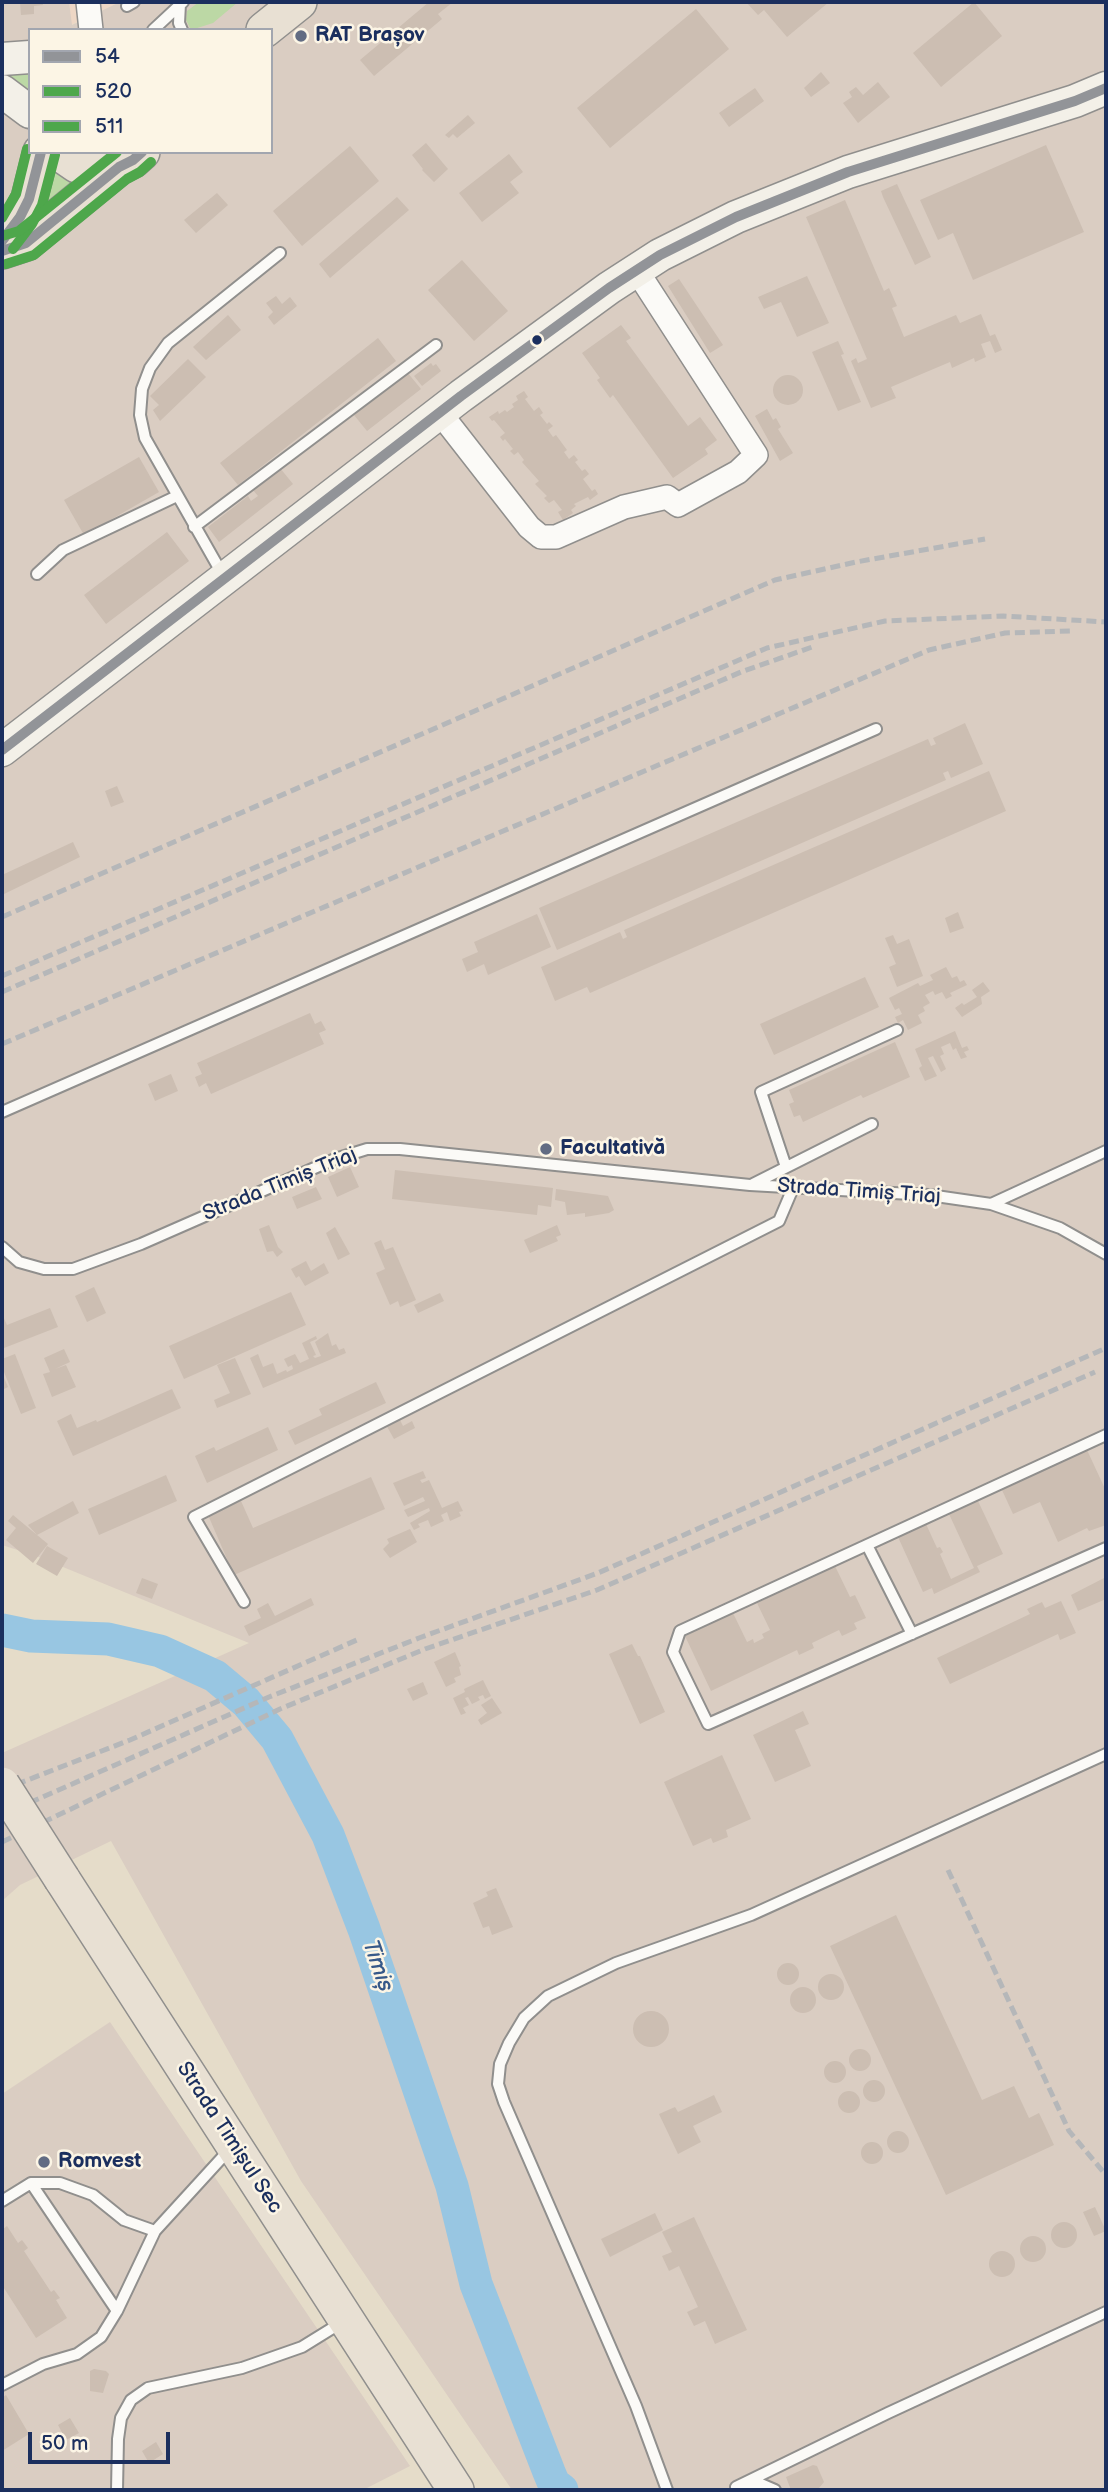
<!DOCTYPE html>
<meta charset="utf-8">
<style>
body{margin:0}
#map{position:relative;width:1108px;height:2492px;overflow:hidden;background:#e5dcc9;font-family:"Balsamiq Sans",sans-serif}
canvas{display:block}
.frame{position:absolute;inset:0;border:4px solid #1b2f5e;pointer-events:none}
.legend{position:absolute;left:28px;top:28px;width:245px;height:126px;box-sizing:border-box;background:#fcf5e5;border:2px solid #a2a6af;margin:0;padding:9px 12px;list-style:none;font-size:21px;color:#1b2f5e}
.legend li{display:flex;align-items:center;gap:14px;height:35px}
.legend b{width:35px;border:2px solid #a2a6af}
.scale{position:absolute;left:28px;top:2432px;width:142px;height:32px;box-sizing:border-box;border:4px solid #1b2f5e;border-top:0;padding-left:9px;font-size:21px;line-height:24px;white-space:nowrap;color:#1b2f5e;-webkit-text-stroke:5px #fcf5e5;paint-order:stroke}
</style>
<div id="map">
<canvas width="1108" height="2492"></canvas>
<div class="frame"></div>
<ul class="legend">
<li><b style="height:9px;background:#929498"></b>54</li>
<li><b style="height:9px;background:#4ea74b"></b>520</li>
<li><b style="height:9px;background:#4ea74b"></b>511</li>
</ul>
<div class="scale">50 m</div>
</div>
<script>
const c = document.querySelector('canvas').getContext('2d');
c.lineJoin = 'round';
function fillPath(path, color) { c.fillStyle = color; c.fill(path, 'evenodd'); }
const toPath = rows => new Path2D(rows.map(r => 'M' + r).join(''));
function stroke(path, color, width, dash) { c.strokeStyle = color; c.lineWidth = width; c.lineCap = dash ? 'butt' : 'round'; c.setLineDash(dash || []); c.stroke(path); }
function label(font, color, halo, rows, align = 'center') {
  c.font = font + ' "Balsamiq Sans",sans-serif'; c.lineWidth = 5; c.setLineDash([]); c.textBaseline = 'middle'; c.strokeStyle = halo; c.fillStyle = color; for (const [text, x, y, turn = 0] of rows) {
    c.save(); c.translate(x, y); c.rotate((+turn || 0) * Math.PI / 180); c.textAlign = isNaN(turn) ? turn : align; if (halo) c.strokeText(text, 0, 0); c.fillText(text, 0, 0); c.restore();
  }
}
const built = toPath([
 [69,2,120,2,71,25]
]);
const industrial = toPath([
 [2,2,69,2,72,25,120,2,1106,2,1106,2490,512,2490,301,2181,111,1841,20,1885,2,1901,2,1753,249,1643,36,1556,2,1545],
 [30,30,271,30,271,152,30,152],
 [110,2022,410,2466,363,2490,2,2490,2,2094]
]);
const green = toPath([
 [199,2,238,2,213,23,191,30,186,20,187,11],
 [30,65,30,86,27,92,16,80,2,73],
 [50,167,76,183,34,215]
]);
const river = toPath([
 [2,1630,31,1636,108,1639,160,1651,215,1676,246,1702,277,1739,328,1835,364,1929,452,2186,476,2284,549,2472,554,2484,562,2490]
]);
const building = toPath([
 [20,2,42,2,43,5,34,6,34,14,21,15],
 [429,2,453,2,438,14,442,19,374,76,360,60],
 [746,2,829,2,787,37,764,10,758,15],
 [974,2,1002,36,941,87,913,53],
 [696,9,729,49,610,148,577,108],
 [821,72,830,83,811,97,804,88],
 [878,82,890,97,858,123,843,103,852,97,849,92,856,87,863,95],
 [755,88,764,101,729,127,719,113],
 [468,115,475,123,457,138,453,134,449,138,445,135],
 [426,143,448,169,434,182,422,170,423,169,412,155],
 [1046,145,1084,232,973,280,953,233,938,240,920,200],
 [350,146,379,181,302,246,273,211],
 [509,154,523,172,510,182,519,193,482,222,459,193],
 [897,184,931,257,915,265,883,197,881,191],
 [217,193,228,205,196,233,184,220],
 [397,197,409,210,330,278,319,264],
 [845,200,884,291,889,288,897,306,892,308,904,337,956,315,960,323,981,314,990,336,995,334,1002,350,995,353,990,341,981,344,986,357,975,362,974,358,952,368,950,362,891,387,896,398,871,408,851,361,856,358,858,363,867,359,806,217],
 [462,260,508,311,474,341,428,290],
 [807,276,829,323,797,337,781,302,764,309,758,297],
 [679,279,723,345,710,353,668,286],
 [276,296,282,304,290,297,297,306,274,325,268,317,273,312,266,303],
 [228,315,241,330,206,360,193,347],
 [621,325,631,338,626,341,688,426,700,417,717,440,705,449,708,454,673,478,613,395,610,398,597,380,600,378,582,353],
 [378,338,396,361,238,485,220,463],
 [838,341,844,354,841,355,861,402,838,411,812,352],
 [188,359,206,377,160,421,153,410,159,405,150,396],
 [431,363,433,366,436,364,441,371,422,386,414,376],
 [407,372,421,389,367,431,354,415],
 '773 390a15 15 0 1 1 30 0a15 15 0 1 1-30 0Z',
 [524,391,528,397,525,399,534,411,539,407,543,413,540,415,547,424,549,422,553,426,548,430,553,437,556,435,567,450,564,452,569,459,574,455,578,460,575,462,582,471,585,469,589,474,583,479,592,491,595,489,598,494,590,500,588,497,574,504,576,506,571,510,573,513,563,520,558,512,562,510,554,500,549,503,544,498,547,496,535,484,539,481,522,462,524,460,518,452,514,455,510,451,513,449,505,439,503,441,500,437,505,433,494,420,492,421,489,417,498,411,499,414,505,410,507,412,514,407,512,404,518,400,516,396],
 [767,409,773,420,776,418,781,427,778,429,793,453,780,461,755,416],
 [139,457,159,492,84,535,64,500],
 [280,468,293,484,219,542,208,527,248,496,251,501,258,496,253,490],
 [167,532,189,561,106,624,84,595],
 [965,723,983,764,951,778,948,771,943,773,946,780,557,950,539,908,928,739,931,746,936,744,933,738],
 [989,771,1006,811,590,993,587,987,555,1001,541,967,620,932,623,939,627,937,624,930],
 [117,786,124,802,111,807,105,791],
 [73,842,80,857,2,895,2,875],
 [958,912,964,928,950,933,945,918],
 [537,914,551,947,488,975,484,964,467,972,462,959,478,952,474,942],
 [893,935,897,944,909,939,923,976,897,987,889,967,896,964,885,938],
 [946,967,952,978,957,976,960,982,964,980,967,985,950,993,952,996,946,999,942,992,935,995,933,991,925,995,930,1003,923,1007,925,1011,918,1015,922,1023,908,1030,903,1020,898,1023,895,1017,902,1014,899,1008,895,1010,889,998,918,983,920,986,933,980,930,975],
 [865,977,879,1007,774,1055,760,1024],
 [983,982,990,991,981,997,982,1004,962,1017,955,1008,962,1003,964,1005,977,997,972,990],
 [310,1013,315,1024,321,1021,326,1030,319,1033,324,1044,211,1094,206,1083,199,1087,195,1077,202,1074,197,1063],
 [955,1031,962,1048,967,1046,969,1050,964,1052,967,1057,961,1059,956,1048,953,1050,950,1043,941,1047,944,1054,940,1056,946,1069,941,1072,933,1056,928,1058,937,1076,925,1081,919,1068,922,1066,915,1049],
 [895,1042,910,1077,863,1098,861,1095,803,1122,800,1115,794,1117,789,1104,794,1102,789,1090],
 [171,1074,178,1091,155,1101,148,1084],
 [350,1167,359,1187,337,1197,328,1177],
 [395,1170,553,1188,551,1207,538,1205,537,1215,392,1199],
 [316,1187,322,1199,297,1209,292,1197],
 [556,1189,608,1196,614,1210,609,1213,585,1217,585,1213,567,1215,565,1202,555,1200],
 [269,1225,278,1247,283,1252,277,1257,273,1251,267,1252,259,1229],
 [557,1225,561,1235,556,1237,558,1241,530,1253,524,1240],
 [335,1227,350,1254,338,1260,326,1233],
 [381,1240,385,1250,393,1247,416,1300,400,1307,398,1301,390,1305,376,1273,385,1269,374,1243],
 [306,1261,311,1271,324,1263,329,1273,305,1286,299,1276,296,1278,291,1269],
 [94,1287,106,1313,87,1322,75,1296],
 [291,1292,306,1325,184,1379,169,1346],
 [440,1293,444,1301,418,1313,414,1305],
 [50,1308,58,1327,4,1348,2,1343,2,1314,7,1325],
 [328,1333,332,1346,336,1344,339,1350,344,1348,346,1353,263,1388,250,1358,258,1354,263,1367,273,1363,277,1374,286,1370,287,1372,293,1369,292,1365,288,1367,284,1359,295,1354,300,1363,309,1359,302,1343,316,1336,317,1339,310,1342,316,1355,313,1356,315,1358,321,1356,315,1342],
 [64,1349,70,1362,55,1369,66,1365,76,1387,52,1397,43,1374,50,1372,44,1358],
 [15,1354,36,1408,21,1414,2,1367,2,1359],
 [235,1358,251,1394,217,1408,214,1400,230,1393,217,1365],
 [2,1373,8,1387,2,1390],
 [376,1382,386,1403,295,1445,288,1431,322,1415,319,1409],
 [172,1389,181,1408,73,1456,57,1421,71,1414,77,1428,96,1420,97,1422],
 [398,1416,403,1426,412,1421,415,1428,394,1439,385,1423],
 [268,1427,278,1450,207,1483,195,1456,214,1447,216,1451],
 [1087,1450,1106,1491,1106,1525,1089,1531,1087,1528,1058,1542,1040,1502,1013,1514,1002,1490],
 [423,1471,426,1478,420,1480,422,1483,429,1480,442,1508,458,1501,463,1511,459,1512,461,1516,450,1521,447,1512,441,1515,444,1521,431,1527,428,1520,418,1524,420,1527,414,1530,410,1523,430,1511,429,1508,408,1517,404,1510,425,1501,423,1497,404,1506,393,1483],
 [166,1475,177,1501,99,1535,88,1509],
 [371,1477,385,1509,234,1575,208,1515,241,1501,253,1528],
 [73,1501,79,1513,37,1535,48,1544,33,1563,6,1540,16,1528,8,1521,13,1515,37,1535,28,1525],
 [978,1501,1003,1554,977,1566,980,1572,934,1594,932,1588,923,1592,898,1537,926,1524,937,1548,940,1547,943,1552,940,1554,951,1579,974,1568,949,1514],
 [410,1529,417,1542,390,1558,383,1549,389,1543,387,1539],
 [47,1546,68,1558,57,1576,36,1564],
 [835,1566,850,1597,855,1595,866,1618,854,1623,857,1629,842,1636,839,1630,812,1643,814,1648,799,1655,797,1650,711,1691,685,1636,733,1613,747,1642,753,1639,754,1643,764,1638,762,1634,770,1630,757,1603],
 [1106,1577,1106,1599,1078,1611,1071,1595],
 [142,1578,158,1584,152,1599,136,1593],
 [311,1598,314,1605,249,1636,244,1626,261,1618,257,1609,268,1603,275,1616],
 [1061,1601,1076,1633,1060,1640,1058,1634,950,1684,937,1658,1030,1614,1027,1609,1042,1602,1045,1608],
 [632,1644,638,1656,640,1656,665,1712,640,1724,609,1654],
 [455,1652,461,1666,459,1667,461,1675,454,1678,456,1682,446,1687,434,1662],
 [483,1680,491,1696,485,1699,483,1695,478,1697,480,1700,472,1704,468,1697,465,1698,469,1705,463,1708,466,1713,461,1715,453,1698,465,1692,464,1689],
 [423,1682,428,1694,413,1701,407,1689],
 [492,1698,502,1713,481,1725,478,1720,487,1713,481,1705],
 [803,1711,809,1724,795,1730,811,1766,775,1782,753,1735],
 [722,1755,751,1819,726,1830,728,1837,713,1843,711,1838,693,1846,664,1782],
 [496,1888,513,1927,492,1935,489,1926,483,1928,473,1903,488,1896,486,1892],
 [896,1915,982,2100,1014,2086,1029,2118,1039,2113,1054,2145,946,2195,830,1946],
 '777 1974a11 11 0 1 1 22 0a11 11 0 1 1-22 0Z',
 '818 1987a13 13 0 1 1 26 0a13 13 0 1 1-26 0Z',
 '790 2000a13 13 0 1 1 26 0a13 13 0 1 1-26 0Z',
 '633 2029a18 18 0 1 1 36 0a18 18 0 1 1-36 0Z',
 '849 2060a11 11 0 1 1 22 0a11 11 0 1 1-22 0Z',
 '824 2072a11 11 0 1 1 22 0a11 11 0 1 1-22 0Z',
 '863 2091a11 11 0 1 1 22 0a11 11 0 1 1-22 0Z',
 '838 2102a11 11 0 1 1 22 0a11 11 0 1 1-22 0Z',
 [714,2095,722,2112,693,2126,701,2142,678,2154,659,2114,675,2107,678,2112],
 '887 2142a11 11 0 1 1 22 0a11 11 0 1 1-22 0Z',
 '861 2153a11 11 0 1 1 22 0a11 11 0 1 1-22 0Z',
 [1095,2207,1106,2231,1094,2236,1083,2212],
 [655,2213,663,2230,610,2257,601,2239],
 [694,2217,747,2330,715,2344,705,2321,694,2326,687,2312,698,2307,679,2266,669,2271,662,2256,672,2252,662,2232],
 '1051 2235a13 13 0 1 1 26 0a13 13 0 1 1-26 0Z',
 [7,2226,18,2243,22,2240,28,2248,24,2251,51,2292,54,2290,60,2298,56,2300,67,2318,36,2338,2,2285,2,2230],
 '1020 2249a13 13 0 1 1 26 0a13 13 0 1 1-26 0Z',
 '989 2264a13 13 0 1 1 26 0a13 13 0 1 1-26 0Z',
 [94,2369,106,2371,109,2374,103,2393,90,2391,90,2371],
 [6,2395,29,2434,2,2451,2,2398],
 [70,2418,79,2433,66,2440,58,2425],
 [156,2442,163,2454,149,2463,142,2451],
 [813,2465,817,2466,824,2482,819,2488,821,2490,791,2490,786,2477]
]);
const lane = toPath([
 [180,4,179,23,182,30],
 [127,6,134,2],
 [153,30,183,2],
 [194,527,436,345],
 [37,574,63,550,177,496],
 [224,577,145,438,140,415,142,389,150,368,168,343,280,253],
 [2,1112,876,729],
 [786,1167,761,1092,897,1030],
 [753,1184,872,1124],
 [991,1204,1106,1151],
 [2,1247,19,1262,44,1269,73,1269,141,1244,335,1159,367,1149,400,1149,750,1185,929,1195,991,1204,1060,1228,1106,1254],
 [1106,1435,680,1631,673,1652,708,1724,1106,1548],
 [867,1545,912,1634],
 [244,1602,194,1517,779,1221,793,1188],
 [31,2183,117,2311],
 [2,2201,31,2183,60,2183,93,2195,124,2220,155,2231],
 [2,2385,43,2364,77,2354,101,2337,117,2311,155,2231,229,2150],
 [748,2485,761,2484,775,2490],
 [736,2487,888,2413,1106,2312],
 [117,2490,118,2439,121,2418,131,2400,148,2388,242,2368,302,2347,344,2321],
 [667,2490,636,2406,504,2102,498,2084,500,2064,509,2043,524,2018,548,1996,616,1963,751,1915,1106,1754]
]);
const street = toPath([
 [88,2,91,30],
 [440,413,529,527,541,537,556,537,624,507,667,497,678,505,738,472,756,455,637,271]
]);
const secondary = toPath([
 [2,59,30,57],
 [2,91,30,112],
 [2,750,461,396,609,288,660,255,736,217,848,172,1075,101,1106,88]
]);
const primary = toPath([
 [264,30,299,2],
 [58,152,77,165,98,170,119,167,133,160,142,152],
 [2,241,20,217,29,199,41,152],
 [2,251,26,243,119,167],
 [62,1879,456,2490]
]);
const rail = toPath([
 [2,917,775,580,856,562,985,539],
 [2,976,767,648,885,621,1003,616,1106,622],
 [2,992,741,672,815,646],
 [2,1044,929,650,1005,633,1070,631],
 [2,1790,130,1740,359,1639],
 [2,1815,269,1697,419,1638,598,1573,1106,1348],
 [2,1842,280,1709,425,1649,597,1590,1095,1372],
 [948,1870,1069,2131,1106,2175]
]);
const primaryBridge = toPath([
 [2,1785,62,1879]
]);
const bus1 = toPath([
 [2,241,20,217,29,199,41,152],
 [2,251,26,243,119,167,133,160,142,152],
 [2,750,461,396,609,288,660,255,736,217,848,172,1075,101,1106,88]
]);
const bus2 = toPath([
 [13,249,32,224,42,205,55,155],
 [6,264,34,255,127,179,140,172,151,162]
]);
const bus3 = toPath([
 [2,218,16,194,27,149],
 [2,236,19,231,117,152]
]);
const markers = [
 [301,36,7,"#626c83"],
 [537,340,6,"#1b2f5e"],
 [546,1149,7,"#626c83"],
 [44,2162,7,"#626c83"]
];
const poiNames = [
 ["RAT Brașov",315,36],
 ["Facultativă",560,1149],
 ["Romvest",58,2162]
];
const streetNames = [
 ["Strada Timiș Triaj",280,1185,-22],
 ["Strada Timiș Triaj",859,1192,4],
 ["Strada Timișul Sec",229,2138,57]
];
const waterNames = [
 ["Timiș",377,1966,71]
];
fillPath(built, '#eed7c5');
fillPath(industrial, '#dacdc2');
fillPath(green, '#bcd8a5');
stroke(river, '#98c6e2', 33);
fillPath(building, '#ccbeb2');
stroke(lane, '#908f8d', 14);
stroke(street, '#908f8d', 26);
stroke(secondary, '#908f8d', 35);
stroke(primary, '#908f8d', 38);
stroke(lane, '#fbfaf7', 10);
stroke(street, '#fbfaf7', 23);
stroke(secondary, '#f3f0e8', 32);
stroke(primary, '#e8e0d3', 35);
stroke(rail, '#b5b7b9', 5, [10, 5]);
stroke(primaryBridge, '#908f8d', 38, []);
stroke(primaryBridge, '#e8e0d3', 35);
stroke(bus1, '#929498', 10);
stroke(bus2, '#4ea74b', 10);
stroke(bus3, '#4ea74b', 10);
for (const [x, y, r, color] of markers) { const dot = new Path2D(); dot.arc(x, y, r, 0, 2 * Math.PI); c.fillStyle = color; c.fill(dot); stroke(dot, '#fcf5e5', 2.5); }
label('bold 21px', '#1b2f5e', '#fcf5e5', poiNames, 'left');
label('21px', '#1b2f5e', '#fcf5e5', streetNames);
label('italic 23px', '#375989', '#fcf5e5', waterNames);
</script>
